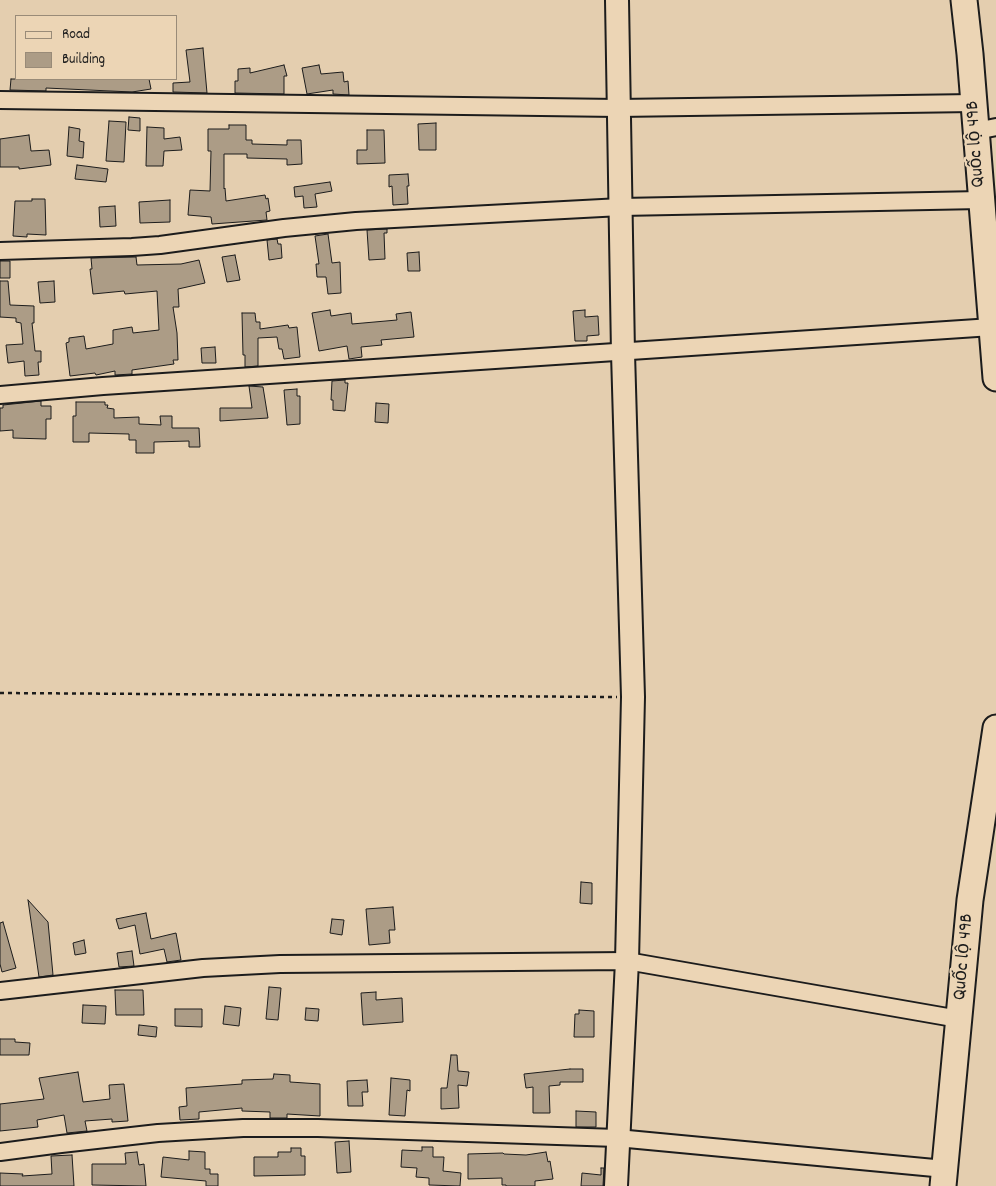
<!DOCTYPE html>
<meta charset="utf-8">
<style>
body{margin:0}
#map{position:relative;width:996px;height:1186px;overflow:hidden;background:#e4ceaf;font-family:Dekko,sans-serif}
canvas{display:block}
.legend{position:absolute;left:15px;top:15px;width:162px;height:65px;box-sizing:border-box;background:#ecd5b5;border:1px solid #998b78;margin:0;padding:6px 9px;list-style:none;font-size:15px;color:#1c1c1c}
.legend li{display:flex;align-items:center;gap:10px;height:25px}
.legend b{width:25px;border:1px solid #998b78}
</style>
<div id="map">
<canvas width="996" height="1186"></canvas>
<ul class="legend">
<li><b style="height:6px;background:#ecd5b5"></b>Road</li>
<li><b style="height:14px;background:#ac9c86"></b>Building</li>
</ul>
</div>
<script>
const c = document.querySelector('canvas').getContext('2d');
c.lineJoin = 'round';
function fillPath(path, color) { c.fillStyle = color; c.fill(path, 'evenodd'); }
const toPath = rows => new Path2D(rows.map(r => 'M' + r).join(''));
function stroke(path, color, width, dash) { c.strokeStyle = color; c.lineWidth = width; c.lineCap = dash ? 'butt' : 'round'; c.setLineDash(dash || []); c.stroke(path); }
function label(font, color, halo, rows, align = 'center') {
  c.font = font + ' Dekko,sans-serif'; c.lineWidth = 4.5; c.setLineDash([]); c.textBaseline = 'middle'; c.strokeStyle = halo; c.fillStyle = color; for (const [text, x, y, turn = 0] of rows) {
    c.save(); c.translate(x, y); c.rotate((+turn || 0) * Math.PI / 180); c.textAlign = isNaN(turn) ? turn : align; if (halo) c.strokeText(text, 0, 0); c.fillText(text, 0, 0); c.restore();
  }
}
const building = toPath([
 [203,48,207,93,173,92,173,83,190,82,186,50,203,48],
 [284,65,287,76,284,76,284,94,235,93,235,81,238,81,238,69,250,68,250,73,284,65],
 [319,65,321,74,343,72,344,82,348,81,349,95,333,94,333,90,307,94,302,68,319,65],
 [11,79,149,79,151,89,132,92,46,88,46,91,10,90,11,79],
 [129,117,140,118,140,131,128,130,129,117],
 [109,121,126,122,124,162,106,161,109,121],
 [436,123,436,150,419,150,418,124,436,123],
 [229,125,246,125,246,140,252,140,252,144,287,145,287,140,301,140,302,164,287,165,287,159,247,158,247,154,224,154,224,189,225,188,226,201,265,195,266,199,268,198,270,211,266,212,267,220,212,224,211,217,188,215,190,190,210,191,211,151,208,151,208,129,229,129,229,125],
 [69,127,80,129,79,141,84,142,83,158,67,156,69,127],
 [147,127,164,128,164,139,180,137,182,150,164,151,163,166,146,166,147,127],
 [367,130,384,130,385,163,357,164,357,150,367,150,367,130],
 [29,135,31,151,49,150,51,165,19,169,19,167,0,167,0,139,29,135],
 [77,165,108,169,106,182,75,179,77,165],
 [408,174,409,186,407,186,408,204,393,205,392,186,389,187,389,175,408,174],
 [330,182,332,191,315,194,317,207,304,208,303,196,295,197,294,187,330,182],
 [32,199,45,199,46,235,27,234,27,237,13,236,15,201,32,201,32,199],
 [170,200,170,222,140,223,139,202,170,200],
 [115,206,116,226,100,227,99,207,115,206],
 [387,229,387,233,384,233,385,259,369,260,367,230,387,229],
 [328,234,332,263,340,262,341,293,328,294,326,277,317,277,316,264,319,264,315,236,328,234],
 [277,239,278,244,281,244,282,258,269,260,267,240,277,239],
 [419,252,420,271,408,271,407,253,419,252],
 [235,255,240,280,227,282,222,257,235,255],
 [136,257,137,265,181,264,199,260,205,283,178,289,179,307,173,307,177,333,178,360,173,360,174,364,132,370,132,374,115,375,115,371,96,375,95,373,70,376,66,343,69,342,69,338,84,336,86,349,113,344,113,330,132,327,133,333,159,330,157,291,125,294,124,291,93,294,90,269,92,269,91,258,136,257],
 [0,261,10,261,10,278,0,278,0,261],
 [0,281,8,281,10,305,34,306,34,323,32,323,35,351,41,351,41,362,38,362,39,375,25,376,24,361,8,363,6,345,23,344,21,323,16,322,16,318,0,317,0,281],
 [54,281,55,302,40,303,38,282,54,281],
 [330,310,331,316,351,313,352,324,397,320,396,314,411,312,414,337,381,340,382,345,361,347,362,357,349,359,347,346,319,351,312,313,330,310],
 [585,310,585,317,598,316,599,335,587,336,587,341,575,341,573,311,585,310],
 [242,313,255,313,256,322,260,322,260,329,288,325,289,328,297,327,300,357,284,359,282,349,279,349,277,337,258,338,258,366,245,367,245,355,243,355,242,313],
 [215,347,216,363,202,363,201,348,215,347],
 [345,380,345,383,348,383,345,411,333,410,333,400,331,400,332,381,345,380],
 [249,386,263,387,268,418,220,421,220,408,252,408,249,386],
 [297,389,297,396,300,396,300,424,287,425,284,390,297,389],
 [41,401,41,406,51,406,51,419,46,419,46,439,13,438,13,430,0,431,0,408,3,408,3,405,41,401],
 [76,402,105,402,105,405,108,405,107,408,114,409,114,418,139,417,139,424,161,425,160,416,172,416,172,428,199,428,200,447,189,447,189,441,154,442,154,453,136,453,136,440,129,440,129,434,89,433,89,442,73,442,73,416,76,416,76,402],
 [376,403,389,404,388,423,375,422,376,403],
 [581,882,592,883,592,904,580,903,581,882],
 [28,900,48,922,53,975,39,977,28,900],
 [393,907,395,930,389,930,390,943,369,945,366,909,393,907],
 [146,913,151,939,176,933,181,960,167,962,164,949,140,954,135,925,119,929,116,919,146,913],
 [332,919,344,920,342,935,330,933,332,919],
 [3,922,16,968,2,972,0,964,0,923,3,922],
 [84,940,86,953,75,955,73,943,84,940],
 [132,951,134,966,119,967,117,953,132,951],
 [269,987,281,988,278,1020,266,1019,269,987],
 [115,990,143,990,144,1015,116,1015,115,990],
 [376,992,376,1000,402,998,403,1022,363,1025,361,993,376,992],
 [83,1005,106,1006,105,1024,82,1023,83,1005],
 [225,1006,241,1008,239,1026,223,1024,225,1006],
 [306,1008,319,1009,318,1021,305,1020,306,1008],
 [175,1009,202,1009,202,1027,175,1026,175,1009],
 [579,1010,594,1011,594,1037,574,1037,575,1014,579,1014,579,1010],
 [139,1025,157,1027,156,1037,138,1035,139,1025],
 [0,1039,15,1039,15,1042,30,1043,29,1055,0,1055,0,1039],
 [451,1055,457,1055,458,1071,469,1072,467,1086,458,1085,459,1108,441,1109,441,1088,447,1088,451,1055],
 [570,1069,583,1069,583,1082,560,1082,560,1085,549,1086,550,1113,533,1113,533,1087,526,1088,524,1074,570,1069],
 [78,1072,83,1102,110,1099,109,1085,124,1084,128,1121,112,1122,112,1119,85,1121,87,1131,67,1133,64,1115,37,1120,38,1127,0,1131,0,1104,44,1099,39,1078,78,1072],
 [274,1074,290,1075,290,1082,320,1084,320,1116,287,1114,287,1118,270,1118,270,1112,242,1111,242,1108,199,1112,199,1119,180,1120,179,1107,187,1106,186,1088,242,1084,242,1080,273,1079,274,1074],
 [391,1078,410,1080,410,1091,407,1090,405,1116,389,1115,391,1078],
 [367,1080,368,1092,362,1092,363,1106,348,1106,347,1081,367,1080],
 [576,1111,596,1112,596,1127,576,1127,576,1111],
 [349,1141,351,1172,337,1173,335,1142,349,1141],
 [422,1147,433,1147,433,1157,444,1157,443,1171,461,1173,460,1186,429,1185,429,1178,416,1177,417,1168,401,1167,402,1150,422,1151,422,1147],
 [291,1148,301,1148,301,1156,305,1156,305,1175,254,1176,254,1157,278,1157,278,1152,291,1152,291,1148],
 [189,1151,205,1152,205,1169,210,1169,210,1174,218,1174,218,1186,206,1186,206,1181,161,1177,163,1157,189,1160,189,1151],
 [137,1152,139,1165,144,1164,146,1186,92,1185,92,1164,126,1164,125,1153,137,1152],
 [546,1152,548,1162,550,1161,553,1179,535,1181,535,1186,506,1186,506,1185,502,1185,502,1178,468,1179,468,1154,503,1153,504,1154,526,1155,546,1152],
 [72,1155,74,1186,0,1186,0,1173,23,1174,22,1176,52,1174,51,1156,72,1155],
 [601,1168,604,1168,603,1186,581,1186,582,1173,601,1175,601,1168]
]);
const path = toPath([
 [0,693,617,697]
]);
const street = toPath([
 [0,100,618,108,974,103],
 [976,131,996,127],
 [0,251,132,247,160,245,284,228,356,221,621,207,981,200],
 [0,395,103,386,992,327],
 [0,991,203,968,280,964,627,961,959,1019],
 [0,1152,61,1144,158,1133,243,1128,318,1128,617,1138,945,1169]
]);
const secondary = toPath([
 [616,1186,627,961,633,697,623,353,617,0]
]);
const primary = toPath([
 [964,0,970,54,996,378],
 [943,1186,970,900,996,728]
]);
const streetNames = [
 ["Quốc lộ 49B",977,144,-94],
 ["Quốc lộ 49B",965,957,-85]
];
fillPath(building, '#ac9c86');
stroke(building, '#1c1c1c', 1);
stroke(street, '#1c1c1c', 20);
stroke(secondary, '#1c1c1c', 26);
stroke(primary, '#1c1c1c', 29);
stroke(path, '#1c1c1c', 2.5, [4, 4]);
stroke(street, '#ecd5b5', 16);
stroke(secondary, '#ecd5b5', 22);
stroke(primary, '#ecd5b5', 25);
label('19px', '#1c1c1c', '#ecd5b5', streetNames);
</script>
